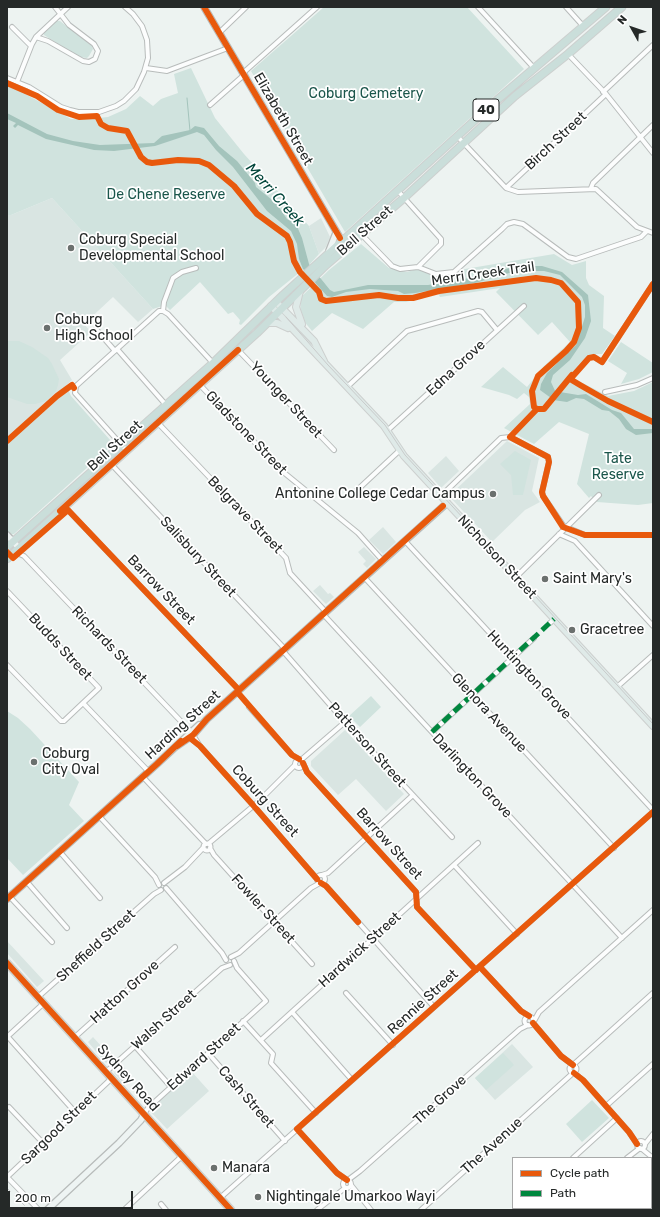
<!DOCTYPE html>
<style>
body{margin:0}
#map{position:relative;width:660px;height:1217px;overflow:hidden;background:#edf3f1;font-family:Rubik,sans-serif}
canvas{display:block}
.frame{position:absolute;inset:0;border:8px solid #252928;pointer-events:none}
.legend{position:absolute;left:512px;top:1157px;width:140px;height:52px;box-sizing:border-box;background:#fff;border:1px solid #a8a9a9;margin:0;padding:5px 7px;list-style:none;font-size:12px;color:#252928}
.legend li{display:flex;align-items:center;gap:8px;height:20px}
.legend b{width:20px;border:1px solid #a8a9a9}
.north{position:absolute;left:612px;top:8px;width:40px;height:40px;-webkit-text-stroke:3px #fff;paint-order:stroke;rotate:310deg;font-size:11px;font-weight:700;line-height:16px;text-align:center;color:#252928}
.north::after{content:'';display:block;margin:auto;width:14px;height:18px;background:#252928;clip-path:polygon(50% 0,100% 100%,50% 72%,0 100%)}
.scale{position:absolute;left:8px;top:1191px;width:125px;height:18px;box-sizing:border-box;border:2px solid #252928;border-top:0;padding-left:5px;font-size:12px;line-height:14px;white-space:nowrap;color:#252928;-webkit-text-stroke:3px #fff;paint-order:stroke}
</style>
<div id="map">
<canvas width="660" height="1217"></canvas>
<div class="frame"></div>
<ul class="legend">
<li><b style="height:5px;background:#e8590c"></b>Cycle path</li>
<li><b style="height:5px;background:#00873e"></b>Path</li>
</ul>
<div class="north">N</div>
<div class="scale">200 m</div>
</div>
<script>
const c = document.querySelector('canvas').getContext('2d');
c.lineJoin = 'round';
function fillPath(path, color) { c.fillStyle = color; c.fill(path, 'evenodd'); }
const toPath = rows => new Path2D(rows.map(r => 'M' + r).join(''));
function stroke(path, color, width, dash) { c.strokeStyle = color; c.lineWidth = width; c.lineCap = dash ? 'butt' : 'round'; c.setLineDash(dash || []); c.stroke(path); }
function label(font, color, halo, rows, align = 'center') {
  c.font = font + ' Rubik,sans-serif'; c.lineWidth = 3.5; c.setLineDash([]); c.textBaseline = 'middle'; c.strokeStyle = halo; c.fillStyle = color; for (const [text, x, y, turn = 0] of rows) {
    c.save(); c.translate(x, y); c.rotate((+turn || 0) * Math.PI / 180); c.textAlign = isNaN(turn) ? turn : align; if (halo) c.strokeText(text, 0, 0); c.fillText(text, 0, 0); c.restore();
  }
}
const built = toPath([
 [52,198,153,309,138,322,113,297,84,324,91,332,60,360,72,380,7,440,7,215,11,215],
 [321,218,330,237,326,247,319,254,309,226],
 [507,441,539,458,532,491,540,502,525,510,492,542,449,496],
 [446,456,459,471,441,488,428,473],
 [383,527,396,542,383,554,369,540],
 [364,547,376,559,367,568,363,564,366,561,358,552],
 [320,585,328,594,330,593,334,597,326,604,313,591],
 [345,730,404,794,386,811,356,779,338,795,311,766,311,761],
 [7,941,44,981,37,987,7,953],
 [93,1037,112,1058,106,1063,88,1042],
 [512,1044,533,1067,495,1100,475,1078],
 [122,1065,132,1076,123,1083,114,1073],
 [192,1072,209,1091,167,1129,149,1110]
]);
const green = toPath([
 [324,7,467,7,524,69,345,232,251,71],
 [57,21,60,21,92,46,93,49,89,56,87,58,79,57,44,35,44,33],
 [191,68,215,118,244,154,309,226,319,254,310,264,269,297,241,325,239,324,240,320,233,312,228,314,200,282,170,310,165,305,153,309,52,198,11,215,7,215,7,84,71,119,89,119,108,117,126,109,140,96,153,106,161,99,178,93,174,74],
 [361,244,389,268,407,272,417,269,437,277,450,276,465,269,554,254,572,265,586,261,586,278,589,285,604,296,603,328,615,336,602,354,593,354,573,378,608,396,634,391,653,382,653,503,638,505,597,502,591,496,589,498,577,484,589,434,559,422,534,444,504,428,530,404,529,397,524,393,517,399,509,395,481,387,503,367,527,387,544,366,570,342,552,322,538,335,496,292,500,288,440,297,438,293,406,302,394,302,363,329,332,313,312,331,303,320,300,313,301,297,329,270],
 [7,341,19,341,32,347,48,358,52,364,59,379,58,385,56,391,46,401,35,404,27,404,7,397],
 [621,342,653,363,653,372,639,379,621,384,627,373,608,361],
 [66,385,71,396,111,441,111,446,14,534,10,535,7,532,7,440],
 [515,451,531,460,523,495,513,495,511,475,500,464],
 [371,696,381,707,360,727,349,716],
 [7,711,18,718,30,729,79,782,69,805,84,821,23,875,7,858],
 [503,1053,514,1065,486,1090,475,1078],
 [592,1100,609,1118,582,1142,566,1124]
]);
const water = toPath([
 [7,113,47,134,73,141,100,145,154,143,162,136,190,130,195,126,204,128,219,146,237,161,255,183,256,187,276,203,287,219,296,224,302,238,309,264,330,290,334,292,368,285,428,285,460,280,518,266,542,266,562,272,588,295,591,321,585,338,570,360,553,375,551,382,556,393,551,398,540,390,541,384,547,373,576,345,585,317,585,305,582,297,560,275,544,271,516,271,475,283,415,293,404,294,398,291,370,289,346,292,332,297,327,296,303,269,299,259,297,244,291,231,267,211,233,167,216,150,204,135,197,132,155,146,114,151,94,150,46,139,18,125,15,128,13,126,16,123,7,119],
 [560,392,578,395,586,394,612,410,621,413,634,429,653,429,653,433,636,435,626,429,619,419,609,411,602,410,584,399,576,398,567,402,553,400]
]);
const stream = toPath([
 [187,98,190,131]
]);
const street = toPath([
 [478,7,534,68],
 [566,7,584,27],
 [12,27,31,46],
 [219,33,246,7],
 [36,37,48,41,83,61,89,62,95,59,98,51,94,44,69,25,55,7],
 [568,54,606,94,653,153],
 [146,68,167,71,228,48],
 [243,73,317,7],
 [7,78,29,87,61,107,70,110,78,112,99,112,116,106,124,101,136,89,144,72,148,58,147,40,142,26,133,14,125,7],
 [17,82,32,44,36,37,68,7],
 [603,92,653,45],
 [210,105,244,75],
 [458,137,506,188,518,192,596,189,637,227,653,233],
 [506,188,606,94],
 [591,188,593,183,653,125],
 [398,191,441,239,441,244,418,267],
 [362,235,392,266,400,269,418,267],
 [418,267,436,274,454,272,502,229,507,224,514,222,523,224,568,257,576,259,641,237,647,231],
 [163,311,164,302,173,278,182,272,196,268],
 [96,329,115,351],
 [117,349,166,405],
 [238,350,334,450],
 [594,357,602,362,653,284],
 [200,385,282,471,358,533,383,561],
 [347,387,407,331,478,311,482,312,497,330],
 [605,392,637,385,653,378],
 [158,423,286,558,290,573,326,612],
 [388,430,524,306],
 [127,451,75,393,76,386,159,311,163,311,168,314,213,363],
 [112,465,285,649],
 [353,494,400,450],
 [441,496,501,438,510,437,548,457,549,462,542,492,543,496,565,528],
 [65,507,239,690],
 [566,527,585,535,653,535],
 [559,534,575,541,653,626],
 [405,541,653,810],
 [15,552,24,556,193,734],
 [364,577,614,848],
 [516,577,599,495],
 [7,591,99,688,83,703,149,772],
 [323,614,622,938],
 [550,623,554,619],
 [283,651,345,722,452,837],
 [7,665,61,721,64,721,83,703],
 [617,687,653,655],
 [249,707,292,755,299,759],
 [432,732,534,638],
 [193,735,200,746],
 [190,738,200,746,253,805,317,879],
 '295 764a4 4 0 1 1 8 0a4 4 0 1 1-8 0Z',
 [301,760,345,722],
 [303,763,307,772,416,892,417,907,476,970],
 [143,777,206,844],
 [99,816,155,877,159,885],
 '203.5 847a3.5 3.5 0 1 1 7 0a3.5 3.5 0 1 1-7 0Z',
 [208,844,258,802,295,765],
 [210,848,214,855,312,964],
 [60,852,100,898],
 [454,865,517,934],
 [322,875,328,873,413,795],
 '317 879a4 4 0 1 1 8 0a4 4 0 1 1-8 0Z',
 [27,882,67,928],
 [164,883,185,867,203,848],
 [321,883,326,886,434,1007],
 [166,888,222,953,226,960],
 [10,897,52,942],
 [231,957,239,953,311,888,320,883],
 [480,967,521,1011,529,1016],
 [346,993,393,1045],
 [38,997,154,894,161,890],
 [292,1012,352,1080],
 '524.5 1021a4.5 4.5 0 1 1 9 0a4.5 4.5 0 1 1-9 0Z',
 [243,1021,273,1054,271,1063,316,1113],
 [534,1021,539,1012,653,910],
 [533,1023,561,1056,573,1065],
 [7,1037,44,1003],
 [8,1037,75,1112],
 [75,1037,175,947],
 [261,1040,478,843],
 [135,1046,171,1087],
 [208,1053,285,1141],
 [573,1065,653,993],
 '569.5 1069a3.5 3.5 0 1 1 7 0a3.5 3.5 0 1 1-7 0Z',
 [106,1072,222,968,230,965],
 [574,1073,583,1080,629,1132,637,1144],
 [606,1106,653,1064],
 [9,1107,43,1143],
 [144,1114,148,1108,266,1001,237,968,234,961],
 [297,1129,337,1173,347,1180],
 '637 1145a4 4 0 1 1 8 0a4 4 0 1 1-8 0Z',
 [645,1144,653,1134],
 [642,1149,653,1158],
 [573,1158,617,1118],
 [627,1158,640,1148],
 [7,1177,112,1078],
 [7,1177,39,1210],
 '343 1184a4 4 0 1 1 8 0a4 4 0 1 1-8 0Z',
 [348,1180,360,1171,520,1029,528,1025],
 [351,1185,371,1210],
 [220,1198,653,812],
 [161,1204,166,1210],
 [124,1210,182,1156],
 [317,1210,345,1188],
 [421,1210,573,1073],
 [515,1210,518,1208],
 [570,1210,572,1208]
]);
const secondary = toPath([
 [204,7,346,248],
 [329,251,336,233],
 [7,535,19,548],
 [177,746,193,735,207,719,447,503],
 [7,899,157,764,199,725],
 [47,1210,119,1143,141,1120,144,1114]
]);
const primary = toPath([
 [300,291,296,307,302,324],
 [276,302,314,341,324,361],
 [271,306,384,426,404,456,653,726],
 [268,323,277,323,288,328]
]);
const highway = toPath([
 [7,547,213,363,283,295,497,100,606,7],
 [7,559,257,333,326,265,404,198,515,96,568,54,622,7],
 [7,963,231,1210]
]);
const tram = toPath([
 [286,317,328,365,385,425,405,455,653,724],
 [7,961,232,1210]
]);
const rail = toPath([
 [7,1188,29,1210]
]);
const quiet = toPath([
 [432,732,554,619]
]);
const cycleway = toPath([
 [204,7,340,238],
 [7,83,37,96,58,110,79,117,97,116,101,124,108,128,127,131,141,157,147,162,152,163,178,160,199,161,209,165,234,186,257,214,287,236,290,242,294,261,300,272,319,292,321,299,326,301,379,295,398,298,413,298,439,291,536,278,551,280,561,283,578,302,579,328,574,342,566,351,538,376,532,391,534,407,537,409,544,409,572,375,573,376,570,379,580,385,608,401,653,422],
 [573,376,589,358,594,357,602,362,653,284],
 [537,409,510,437,548,457,549,462,542,492,543,496,563,527,585,535,653,535],
 [7,441,57,396,72,385,74,388],
 [60,511,238,350],
 [7,552,13,558,68,510,239,690],
 [236,693,239,694,292,755,299,759],
 [190,738,200,746,253,805,317,879],
 [177,746,193,735,207,719,443,506],
 [303,763,307,772,416,892,417,907,476,970],
 [321,883,326,886,358,922],
 [7,899,157,764,181,741],
 [7,963,231,1210],
 [480,967,521,1011,529,1016],
 [533,1023,561,1056,573,1065],
 [574,1073,583,1080,629,1132,637,1144],
 [347,1180,337,1173,297,1129,653,812]
]);
const markers = [
 [71,248,4,"#6b706e"],
 [47,328,4,"#6b706e"],
 [493,494,4,"#6b706e"],
 [545,579,4,"#6b706e"],
 [572,630,4,"#6b706e"],
 [34,762,4,"#6b706e"],
 [214,1168,4,"#6b706e"],
 [258,1197,4,"#6b706e"]
];
const shields = [
 [486,110,26]
];
const shieldNames = [
 ["40",486,110]
];
const parkNames = [
 ["Coburg Cemetery",366,94],
 ["De Chene Reserve",166,195],
 ["Tate",618,459],
 ["Reserve",618,475]
];
const streetNames = [
 ["Elizabeth Street",283,119,60],
 ["Birch Street",556,141,-43],
 ["Bell Street",365,231,-41],
 ["Merri Creek Trail",483,274,-8],
 ["Edna Grove",456,368,-43],
 ["Younger Street",286,400,47],
 ["Gladstone Street",246,433,46],
 ["Bell Street",115,446,-42],
 ["Belgrave Street",245,515,46],
 ["Salisbury Street",198,557,47],
 ["Nicholson Street",497,557,47],
 ["Barrow Street",161,590,46],
 ["Richards Street",109,645,46],
 ["Budds Street",60,647,47],
 ["Huntington Grove",529,675,47],
 ["Glenora Avenue",489,713,47],
 ["Harding Street",183,725,-42],
 ["Patterson Street",367,745,48],
 ["Darlington Grove",472,776,47],
 ["Coburg Street",265,801,48],
 ["Barrow Street",389,844,48],
 ["Fowler Street",263,909,48],
 ["Sheffield Street",96,946,-42],
 ["Hardwick Street",360,950,-42],
 ["Hatton Grove",125,992,-42],
 ["Rennie Street",423,1002,-42],
 ["Walsh Street",164,1020,-42],
 ["Edward Street",204,1057,-42],
 ["Sydney Road",128,1078,48],
 ["Cash Street",246,1097,49],
 ["The Grove",440,1100,-42],
 ["Sargood Street",59,1128,-44],
 ["The Avenue",492,1146,-42]
];
const poiNames = [
 ["Coburg Special",79,240],
 ["Developmental School",79,256],
 ["Coburg",55,320],
 ["High School",55,336],
 ["Antonine College Cedar Campus",485,494,"right"],
 ["Saint Mary's",553,579],
 ["Gracetree",580,630],
 ["Coburg",42,754],
 ["City Oval",42,770],
 ["Manara",222,1168],
 ["Nightingale Umarkoo Wayi",266,1197]
];
const waterNames = [
 ["Merri Creek",275,195,48]
];
fillPath(built, '#d9e5e2');
fillPath(green, '#d0e3de');
fillPath(water, '#a4c4bc');
stroke(stream, '#a4c4bc', 1);
stroke(street, '#b8bcbb', 6);
stroke(secondary, '#b8bcbb', 8);
stroke(primary, '#cdd0cf', 8);
stroke(highway, '#cdd0cf', 9);
stroke(street, '#fcfdfd', 4);
stroke(secondary, '#eef4f3', 5.5);
stroke(primary, '#dfeae8', 6);
stroke(highway, '#cadeda', 7);
stroke(tram, '#c9cbcb', 1);
stroke(rail, '#c9cbcb', 1, [5, 5]);
stroke(quiet, '#00873e', 5, [10, 5]);
stroke(cycleway, '#e8590c', 6);
for (const [x, y, r, color] of markers) { const dot = new Path2D(); dot.arc(x, y, r, 0, 2 * Math.PI); c.fillStyle = color; c.fill(dot); stroke(dot, '#fff', 1.5); }
for (const [x, y, w] of shields) { const box = new Path2D(); box.roundRect(x - w / 2, y - 11, w, 22, 3); c.fillStyle = '#fff'; c.fill(box); stroke(box, '#252928', 1); }
label('bold 13px', '#252928', null, shieldNames);
label('14px', '#1b564b', '#fff', parkNames);
label('14px', '#252928', '#fff', streetNames);
label('14px', '#252928', '#fff', poiNames, 'left');
label('italic 15px', '#004439', '#fff', waterNames);
</script>
